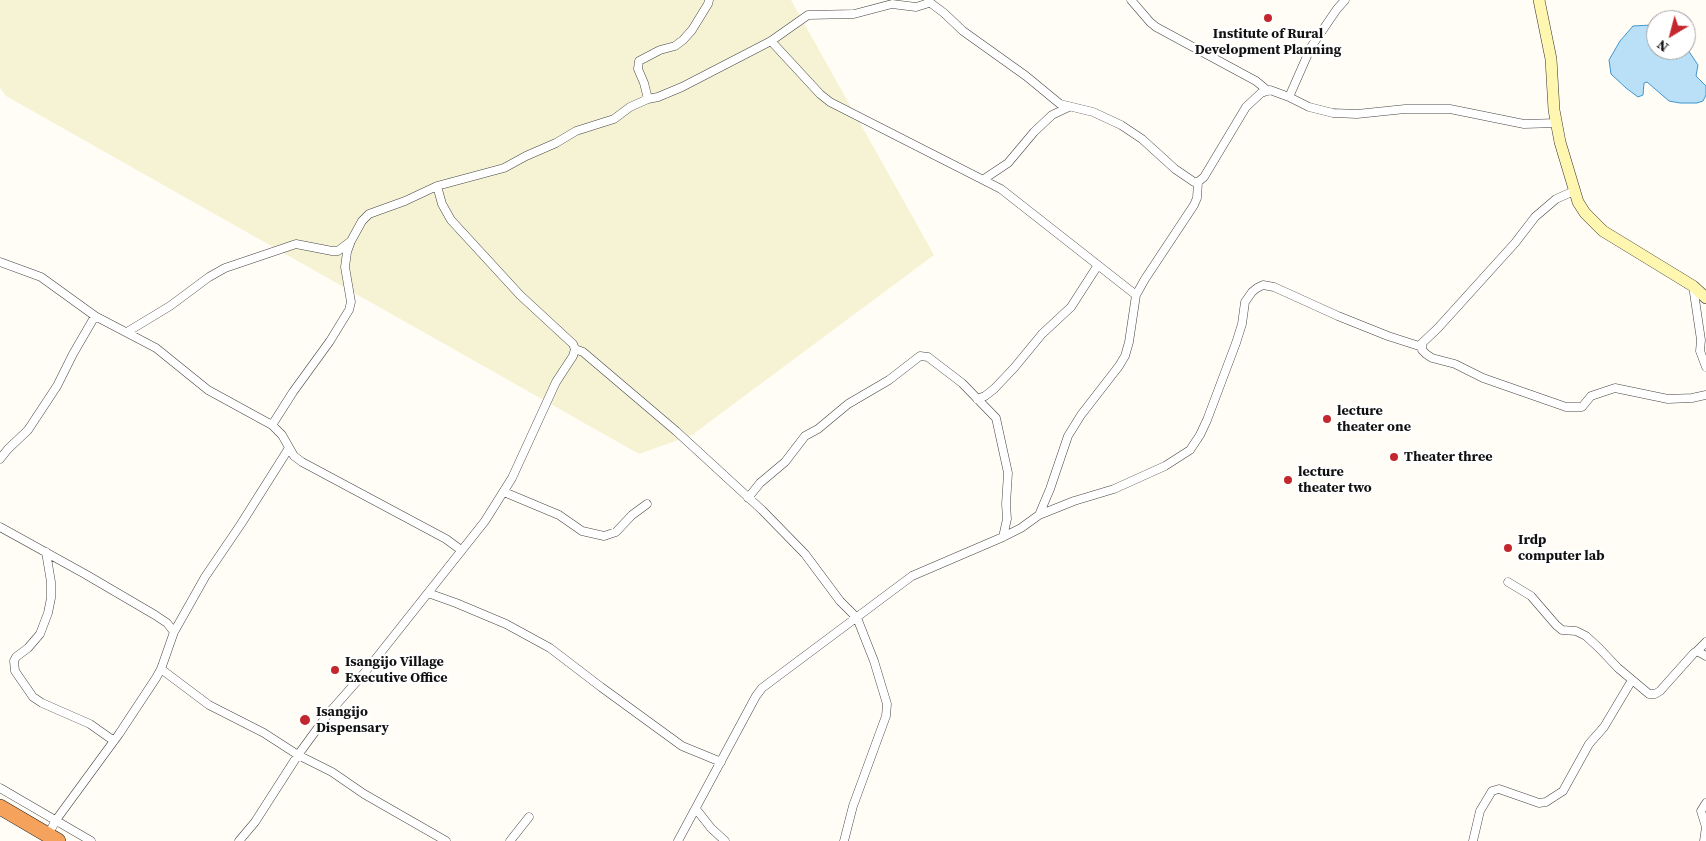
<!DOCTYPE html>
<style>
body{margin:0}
#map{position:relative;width:1706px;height:841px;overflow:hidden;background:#fffdf5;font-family:"Source Serif 4",serif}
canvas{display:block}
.north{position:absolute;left:1646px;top:10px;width:50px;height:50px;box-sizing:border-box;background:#fff;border:1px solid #a0a0a0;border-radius:50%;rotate:217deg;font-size:14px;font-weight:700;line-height:20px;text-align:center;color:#111}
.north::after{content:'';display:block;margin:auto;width:18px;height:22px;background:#c4262e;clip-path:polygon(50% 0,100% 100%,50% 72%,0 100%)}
</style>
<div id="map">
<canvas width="1706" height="841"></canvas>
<div class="north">N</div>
</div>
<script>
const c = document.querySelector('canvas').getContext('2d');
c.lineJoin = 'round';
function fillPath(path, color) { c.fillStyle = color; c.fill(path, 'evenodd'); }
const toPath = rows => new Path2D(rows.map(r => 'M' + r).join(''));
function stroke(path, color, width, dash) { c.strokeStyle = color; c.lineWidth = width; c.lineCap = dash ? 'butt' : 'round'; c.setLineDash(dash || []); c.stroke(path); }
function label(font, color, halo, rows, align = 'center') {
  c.font = font + ' "Source Serif 4",serif'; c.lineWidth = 5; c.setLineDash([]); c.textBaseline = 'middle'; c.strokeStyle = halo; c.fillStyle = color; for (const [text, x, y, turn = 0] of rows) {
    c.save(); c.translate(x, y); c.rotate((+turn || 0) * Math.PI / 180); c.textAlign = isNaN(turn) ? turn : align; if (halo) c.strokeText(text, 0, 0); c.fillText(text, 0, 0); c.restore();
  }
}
const farmland = toPath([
 [0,0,791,0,934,255,692,435,639,454,6,96,0,88]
]);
const water = toPath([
 [1652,25,1656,27,1656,50,1686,50,1686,47,1698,65,1696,76,1706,86,1706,95,1703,101,1697,103,1680,103,1669,101,1647,82,1644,83,1643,95,1638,97,1626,88,1611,74,1609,60,1620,41,1633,26,1652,25]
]);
const street = toPath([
 [1131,0,1150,22,1156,27,1256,81,1268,91],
 [928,1,944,13,963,31,1026,76,1060,104,1093,112,1121,125,1142,139,1175,169,1194,182,1198,182,1204,177,1246,107,1261,93,1270,90,1289,97,1309,107,1333,113,1357,114,1405,109,1450,109,1524,124,1557,123],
 [771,41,820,94,830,102,1001,189,1136,295],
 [1289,97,1311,47,1337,9,1345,0],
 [648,99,644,83,638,69,639,61,660,50,675,46,683,40,692,30,708,4,709,0],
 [984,179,1008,163,1034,132,1052,115,1069,107],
 [0,262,41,277,95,316,156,348,208,390,272,425,282,435,294,456,302,462,446,539,461,550],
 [1693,286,1701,340,1700,351,1706,367],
 [127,332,170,306,209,277,225,268,296,244,332,251,338,251,351,241],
 [1422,344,1422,350,1426,354,1432,358,1455,364,1483,378,1566,407,1582,407,1591,396,1615,388,1668,399,1692,398,1706,395],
 [575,349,583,352,676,431,762,510,805,554,840,601,857,618,874,661,887,704,886,716,853,806,844,841],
 [977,399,985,396,994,389,1014,368,1042,334,1071,307,1098,265],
 [272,425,293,392,330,341,349,310,351,302,345,267,347,252,351,241,362,221,369,214,405,201,437,186,504,168,526,156,556,143,576,131,614,119,630,107,648,99,658,97,682,87,771,41,808,15,854,14,892,4,916,7,929,3],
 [289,448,241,524,205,577,174,632,161,669,209,705,264,733,298,755,332,772,364,794,446,841],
 [0,459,8,449,28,430,57,386,73,354,95,316],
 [504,492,559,515,582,531,604,536,616,532,632,515,647,504],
 [748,498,760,483,785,462,805,436,818,429,848,404,889,380,920,356,928,357,962,383,996,418,1008,473,1006,504,1007,519,1003,537],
 [1039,515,1050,489,1068,436,1081,415,1119,366,1125,356,1129,342,1136,295,1145,279,1194,205,1197,198,1198,182],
 [0,527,85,574,155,615,167,623,174,632],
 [46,552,51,582,51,598,48,613,40,634,28,648,16,657,14,661,15,671,33,697,42,703,90,724,114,741],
 [1508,582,1531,596,1556,625,1562,630,1576,631,1586,636,1599,648,1618,668,1649,694,1655,694,1660,691,1694,653,1697,651,1706,656],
 [428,593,456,603,506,624,550,648,601,687,682,746,721,762],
 [1697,651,1706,642],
 [0,788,91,841],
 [696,809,711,828,725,841],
 [48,835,56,820,119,734,156,678,161,669],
 [239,841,255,822,298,755,328,714,366,671,485,521,512,478,556,382,573,356,575,349,573,344,520,295,451,220,442,204,437,186],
 [510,841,529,817],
 [678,841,756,696,762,688,912,576,1003,537,1021,528,1039,515,1074,501,1114,489,1165,466,1190,450,1200,435,1207,420,1236,343,1242,324,1245,302,1252,292,1257,288,1263,285,1274,287,1338,316,1388,336,1419,346,1438,328,1515,243,1535,217,1556,199,1574,191],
 [1473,841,1480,811,1492,791,1499,789,1539,803,1546,802,1563,791,1589,744,1604,727,1632,680],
 [1704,841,1706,827,1701,811,1706,803]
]);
const secondary = toPath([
 [1539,0,1551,59,1554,110,1560,142,1578,202,1585,213,1603,231,1693,286,1706,298]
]);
const highway = toPath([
 [0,807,58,841]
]);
const markers = [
 [1268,18,5,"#c4262e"],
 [1327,419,5,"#c4262e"],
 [1394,457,5,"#c4262e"],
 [1288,480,5,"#c4262e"],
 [1508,548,5,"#c4262e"],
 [335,670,5,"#c4262e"],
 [305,720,6,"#c4262e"]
];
const poiNames = [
 ["Institute of Rural",1268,34,"center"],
 ["Development Planning",1268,50,"center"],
 ["lecture",1337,411],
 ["theater one",1337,427],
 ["Theater three",1404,457],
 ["lecture",1298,472],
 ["theater two",1298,488],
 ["Irdp",1518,540],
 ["computer lab",1518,556],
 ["Isangijo Village",345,662],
 ["Executive Office",345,678],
 ["Isangijo",316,712],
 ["Dispensary",316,728]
];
fillPath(farmland, '#f6f3d4');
fillPath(water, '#b9e0f7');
stroke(water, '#3f96cf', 1);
stroke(street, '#444', 9);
stroke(secondary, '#333', 12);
stroke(highway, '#222', 16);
stroke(street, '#fff', 8);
stroke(secondary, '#fff6b0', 11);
stroke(highway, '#f5a25d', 15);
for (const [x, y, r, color] of markers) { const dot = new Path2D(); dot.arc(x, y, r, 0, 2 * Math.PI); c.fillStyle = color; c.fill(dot); stroke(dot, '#fff', 2); }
label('bold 14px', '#111', '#fff', poiNames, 'left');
</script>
